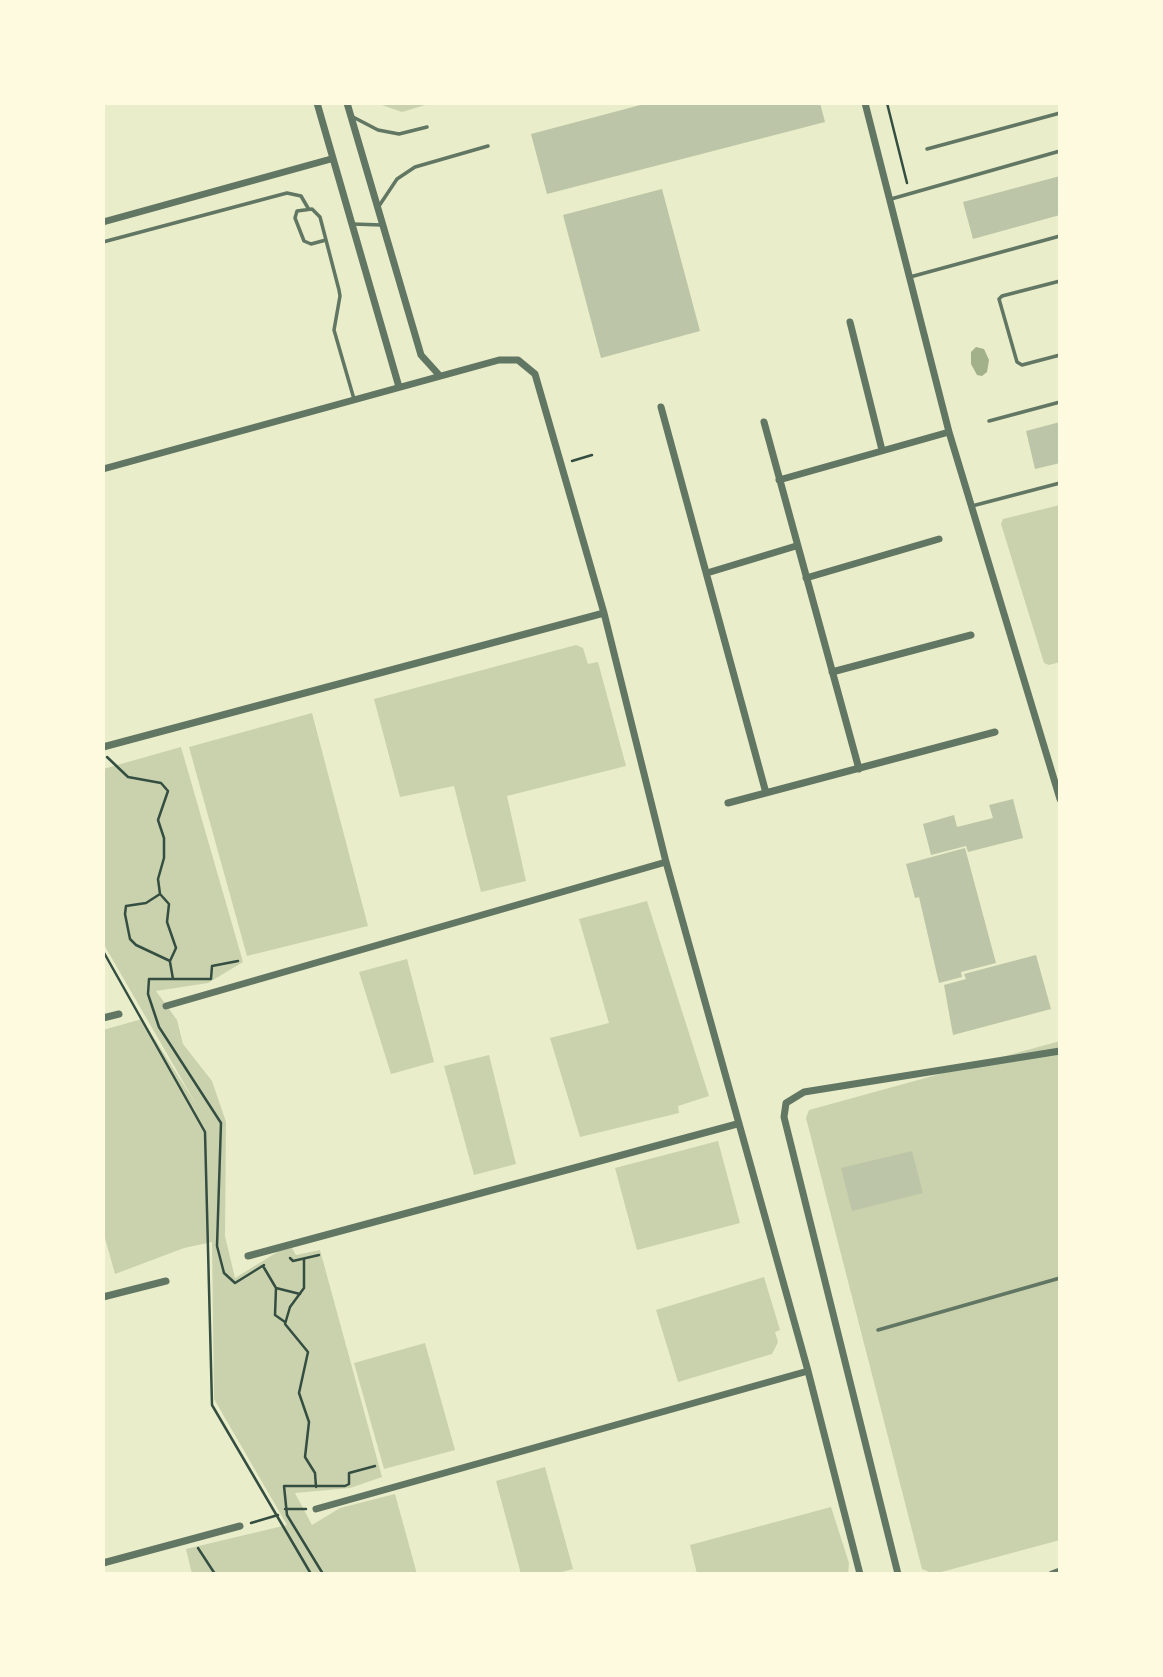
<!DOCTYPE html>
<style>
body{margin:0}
#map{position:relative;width:1163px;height:1677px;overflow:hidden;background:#e9edc9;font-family:Figtree,sans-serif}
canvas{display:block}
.frame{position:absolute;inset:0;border:105px solid #fefae0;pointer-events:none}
</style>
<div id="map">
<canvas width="1163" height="1677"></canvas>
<div class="frame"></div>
</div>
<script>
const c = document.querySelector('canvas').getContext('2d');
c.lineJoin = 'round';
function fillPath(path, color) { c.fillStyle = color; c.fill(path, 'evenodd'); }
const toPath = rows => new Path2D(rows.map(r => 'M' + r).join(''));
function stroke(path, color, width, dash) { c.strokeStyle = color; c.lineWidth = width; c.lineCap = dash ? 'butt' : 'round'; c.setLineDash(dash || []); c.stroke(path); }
const green = toPath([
 [376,103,432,103,402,112],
 [1060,505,1060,662,1049,665,1044,663,1001,524,1003,519],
 [576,645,583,648,588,664,598,662,626,766,507,796,526,881,481,892,454,786,400,797,374,699],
 [312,713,368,926,247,956,189,747],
 [181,747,243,962,208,983,156,991,177,1020,183,1044,212,1081,226,1122,225,1236,235,1278,279,1251,292,1248,296,1255,320,1250,382,1477,350,1488,295,1493,312,1525,340,1508,395,1494,417,1574,192,1574,186,1549,287,1525,214,1399,212,1242,184,1248,115,1274,103,1231,103,1030,142,1019,196,1104,103,943,103,769],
 [647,901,709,1096,678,1106,679,1113,580,1137,550,1038,609,1023,579,919],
 [407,959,434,1062,391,1074,359,972],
 [1060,1041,1060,1540,934,1574,922,1569,806,1118,809,1110],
 [489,1055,516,1164,474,1175,444,1066],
 [718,1141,740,1223,637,1250,615,1168],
 [764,1277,780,1330,775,1332,778,1342,772,1354,678,1382,656,1310],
 [425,1343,455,1450,384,1469,354,1363],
 [545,1467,573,1569,555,1574,521,1574,496,1481],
 [831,1507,849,1563,848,1574,697,1574,690,1545]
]);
const water = toPath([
 [976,347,984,349,989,360,987,372,982,376,977,375,971,364,971,352]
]);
const building = toPath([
 [648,103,820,103,825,122,547,194,531,134],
 [1060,176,1060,215,973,239,963,202],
 [662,189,700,331,601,358,563,215],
 [1060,422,1060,463,1035,469,1026,431],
 [1013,799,1023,838,968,852,966,846,931,855,923,824,954,815,957,827,993,818,989,805],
 [965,848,996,963,961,972,962,977,939,983,919,897,915,898,906,864],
 [1036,955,1051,1009,953,1035,944,985,966,979,964,974],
 [912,1151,923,1193,852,1211,841,1168]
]);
const path = toPath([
 [887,103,907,183],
 [572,461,592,455],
 [107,757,128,777,161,783,168,791,158,820,164,838,164,858,158,879,160,894,169,904,167,922,176,948,170,961,136,945,130,939,125,914,126,906,146,903,160,894],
 [103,951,205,1132,212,1405,311,1574],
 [238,961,212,966,211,979,149,979,148,994,159,1027,221,1123,217,1246,224,1273,235,1283,264,1265],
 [170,962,173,979],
 [290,1258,293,1261,319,1255],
 [304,1259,304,1288,290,1307,285,1324,308,1352,299,1393,309,1422,305,1457,315,1473,316,1487],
 [263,1266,276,1288,275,1315,285,1322],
 [276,1288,300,1294],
 [285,1509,306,1509],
 [251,1523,278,1515],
 [198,1548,215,1574],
 [323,1574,287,1515,284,1486,345,1486,349,1484,349,1473,375,1466]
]);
const service = toPath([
 [353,117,378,130,399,134,427,127],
 [927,149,1060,113],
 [891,199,1060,151],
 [379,206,397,179,415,167,488,146],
 [352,224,382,225],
 [326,240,311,244,304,241,295,218,297,211,312,209,320,217,326,240,339,290,340,296,334,330,354,399],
 [103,242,287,193,301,196,308,208],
 [910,277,1060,236],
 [1060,281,1002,296,999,299,1017,362,1022,365,1060,355],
 [989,421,1060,402],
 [972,506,1060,483],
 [878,1330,1060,1278]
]);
const minor = toPath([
 [317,103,399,387],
 [347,103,421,355,440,376],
 [865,103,949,432,1060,799],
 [103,222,331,159],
 [850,322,882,450],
 [661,407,766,793],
 [764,422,859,769],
 [103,469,499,360,518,360,535,374,604,613,666,862,808,1371,860,1574],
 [779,480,949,432],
 [707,573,796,546],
 [806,578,939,539],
 [832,672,971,635],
 [103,747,604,613],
 [728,803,995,732],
 [166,1006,666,862],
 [103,1018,119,1014],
 [248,1256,737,1124],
 [103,1297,166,1281],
 [316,1509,808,1371],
 [103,1563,240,1526],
 [898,1574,784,1117,786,1103,804,1092,1060,1051],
 [1052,1574,1060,1571]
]);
fillPath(green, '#cad2ad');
fillPath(water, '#a3b18a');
fillPath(building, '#bcc5a7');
stroke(path, '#344e41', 2.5);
stroke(service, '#617663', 3.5);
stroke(minor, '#617663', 7);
</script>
